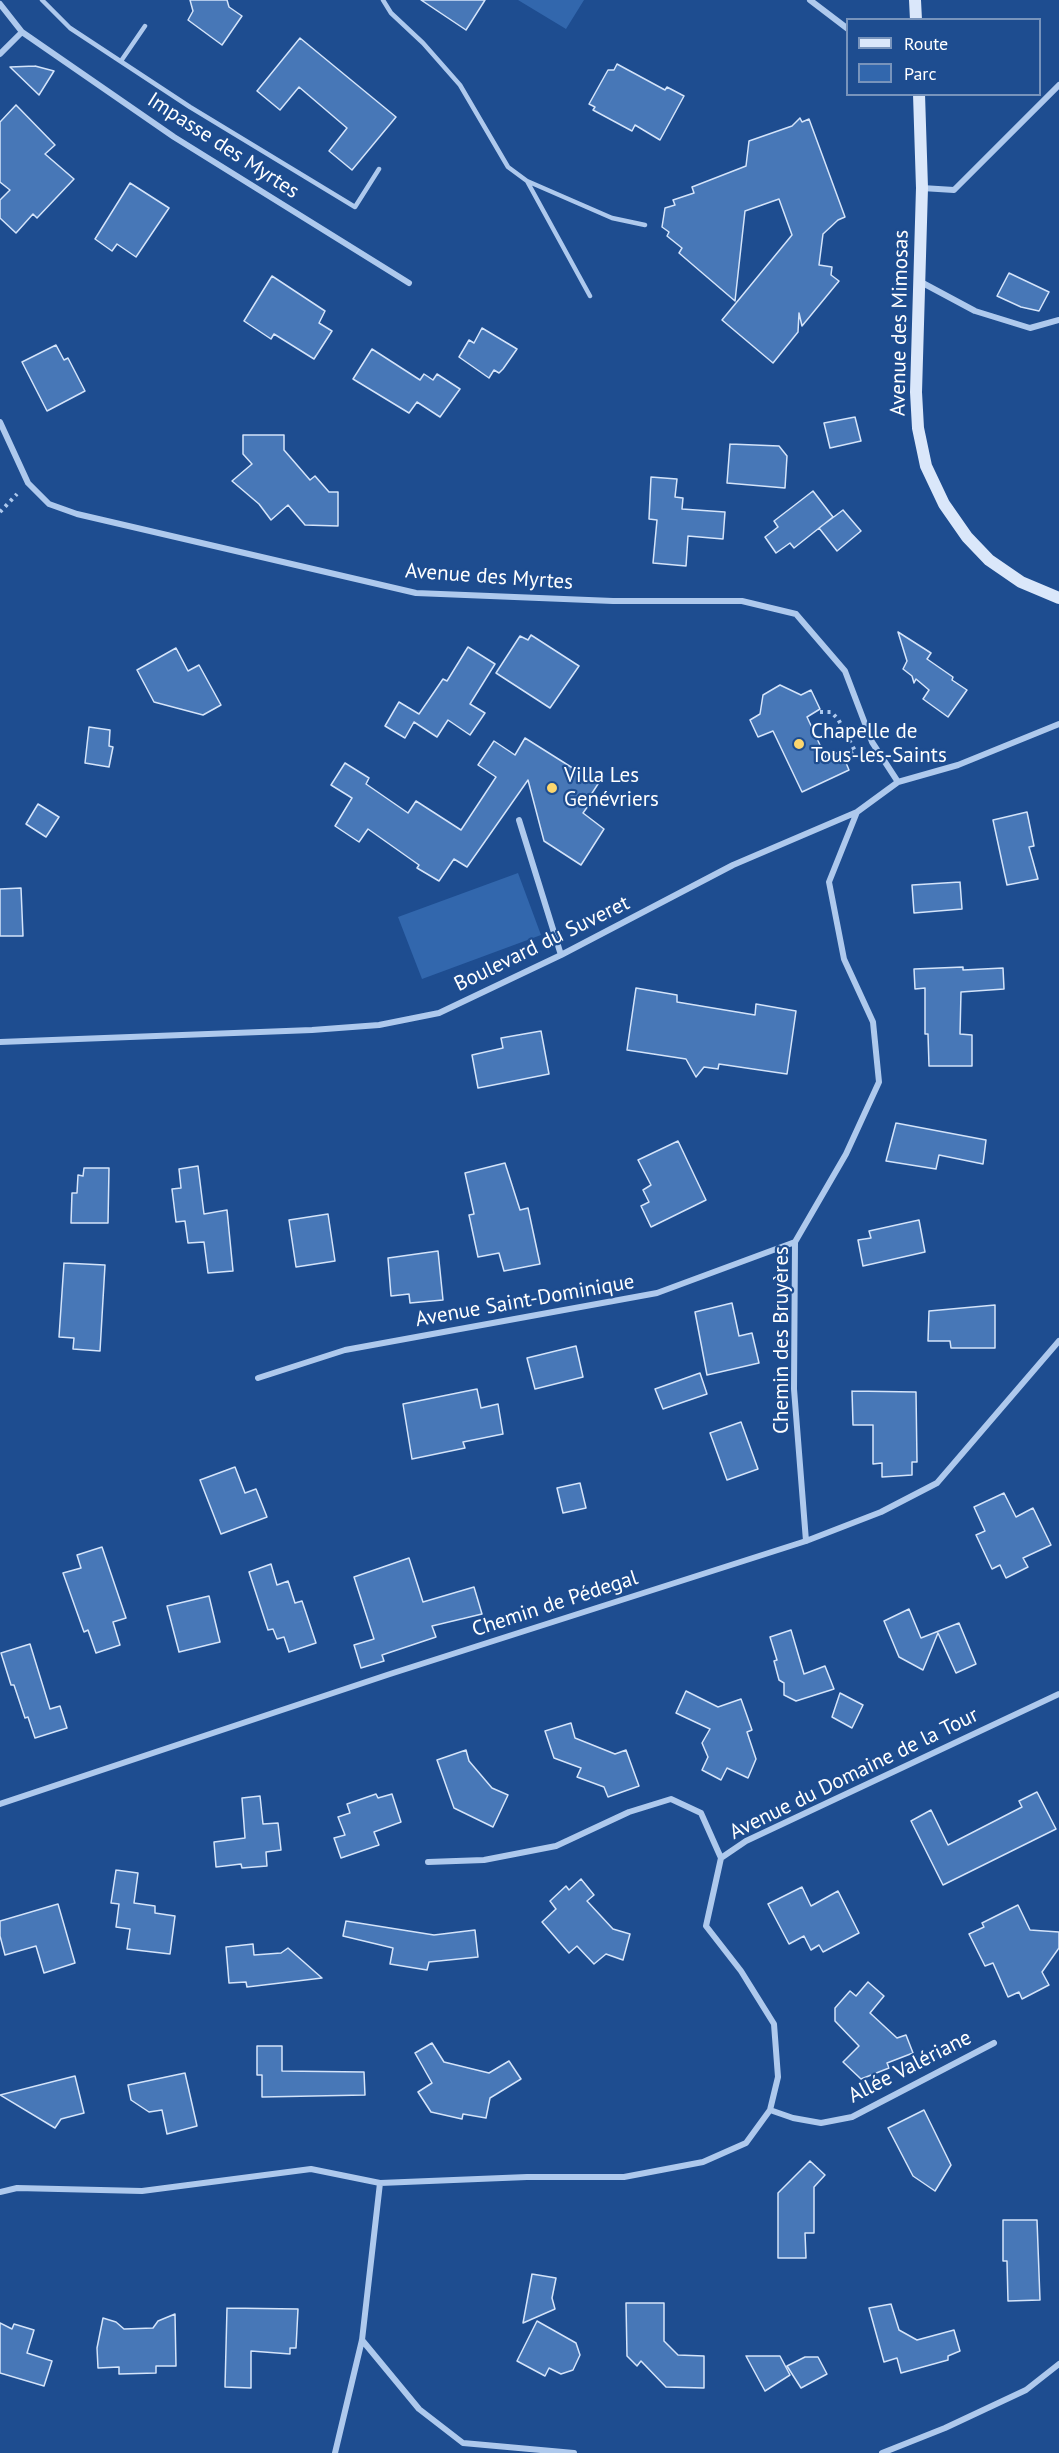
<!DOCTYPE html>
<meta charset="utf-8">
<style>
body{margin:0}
#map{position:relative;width:1059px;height:2453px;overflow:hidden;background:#1e4d90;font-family:"PT Sans",sans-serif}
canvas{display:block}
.legend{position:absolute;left:846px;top:18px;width:195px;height:78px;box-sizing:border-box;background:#1e4d90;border:2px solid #7894bc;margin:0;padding:8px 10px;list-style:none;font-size:18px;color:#fff}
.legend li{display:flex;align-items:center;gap:12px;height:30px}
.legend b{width:30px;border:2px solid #7894bc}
</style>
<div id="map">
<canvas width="1059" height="2453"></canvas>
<ul class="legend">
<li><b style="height:8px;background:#dae7fa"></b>Route</li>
<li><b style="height:16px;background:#3267ad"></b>Parc</li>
</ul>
</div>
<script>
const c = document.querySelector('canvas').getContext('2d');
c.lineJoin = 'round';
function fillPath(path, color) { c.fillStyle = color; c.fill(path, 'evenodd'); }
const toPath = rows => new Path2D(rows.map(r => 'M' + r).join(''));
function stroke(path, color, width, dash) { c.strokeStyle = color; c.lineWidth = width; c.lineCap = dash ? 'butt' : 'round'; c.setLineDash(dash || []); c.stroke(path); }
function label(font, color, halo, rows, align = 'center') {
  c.font = font + ' "PT Sans",sans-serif'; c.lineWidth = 4.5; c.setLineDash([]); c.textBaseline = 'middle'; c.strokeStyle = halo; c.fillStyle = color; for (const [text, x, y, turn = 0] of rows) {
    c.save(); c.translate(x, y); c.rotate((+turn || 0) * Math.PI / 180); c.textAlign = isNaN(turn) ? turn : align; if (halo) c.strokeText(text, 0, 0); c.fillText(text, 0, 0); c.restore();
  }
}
const green = toPath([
 [518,0,584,0,566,29],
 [518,873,541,935,422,979,398,917]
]);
const building = toPath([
 [190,0,227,0,229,7,242,16,222,45,188,20,193,11,190,0],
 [421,0,485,0,466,30,421,0],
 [300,38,396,117,352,170,329,151,347,128,299,87,280,110,257,91,300,38],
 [617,64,665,90,667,87,684,96,660,140,635,125,632,131,593,110,595,107,589,104,608,70,614,70,617,64],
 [35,66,54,71,39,95,10,67,35,66],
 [16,105,55,145,45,154,74,179,37,218,33,214,16,233,0,218,0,200,10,190,0,182,0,122,16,105],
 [800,118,802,122,809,119,845,217,838,220,823,234,819,265,832,267,831,275,839,281,802,326,799,313,798,332,773,363,722,320,792,235,779,199,745,211,735,301,679,253,682,248,667,236,669,232,662,227,665,208,675,205,673,200,694,193,692,187,746,166,749,141,792,126,800,118],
 [130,183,169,208,136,257,117,244,112,251,95,239,130,183],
 [1009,273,1049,292,1039,311,1021,307,997,296,1009,273],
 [272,276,325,311,319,323,332,331,314,359,274,334,271,339,244,321,272,276],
 [482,328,517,349,503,369,499,373,494,370,489,378,459,357,469,340,474,343,482,328],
 [56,345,64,360,68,358,85,391,47,411,22,362,56,345],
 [372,349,420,380,424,374,433,380,437,374,460,389,440,417,417,402,409,413,353,379,372,349],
 [855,417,861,441,830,448,824,423,855,417],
 [243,435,284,435,284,450,310,480,315,476,329,492,338,492,338,526,305,525,288,505,271,520,259,504,232,481,252,464,243,454,243,435],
 [730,444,779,446,787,456,785,488,727,483,730,444],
 [651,477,677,479,675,497,683,498,682,509,725,512,723,539,688,536,686,566,653,563,657,520,649,519,651,477],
 [813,491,833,517,794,548,790,543,776,553,765,537,778,527,774,521,813,491],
 [843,510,861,531,837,551,819,528,843,510],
 [898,632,931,653,927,659,953,677,952,680,967,690,948,717,923,699,929,690,916,679,914,683,912,676,903,669,907,661,898,632],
 [531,635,579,666,550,708,496,673,520,636,528,640,531,635],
 [468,647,495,664,470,704,485,713,470,735,448,720,437,737,414,722,405,738,385,726,399,702,419,714,443,679,447,681,468,647],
 [176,648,188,671,199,665,221,705,203,715,154,702,137,670,176,648],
 [780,685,801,695,811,690,820,709,807,717,826,758,841,751,849,770,802,792,773,731,758,737,750,720,760,714,763,695,780,685],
 [89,727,110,730,109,746,113,747,109,767,85,763,89,727],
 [525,738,598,784,585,804,588,806,583,813,604,829,581,865,544,841,528,780,467,867,454,859,439,881,417,868,419,865,368,829,359,842,335,826,352,798,331,785,345,763,369,778,366,784,408,813,416,801,461,830,496,777,478,765,494,741,515,755,525,738],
 [38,804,59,817,46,837,26,824,38,804],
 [1027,812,1034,846,1029,847,1038,879,1007,885,993,820,1027,812],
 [960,882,962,909,914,913,912,885,960,882],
 [21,888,23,936,0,936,0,889,21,888],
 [963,967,963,970,1003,968,1004,989,961,992,960,1034,972,1035,972,1066,929,1066,928,1034,925,1034,925,988,915,989,914,969,963,967],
 [636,988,677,995,677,1002,755,1015,756,1004,796,1011,787,1074,719,1064,718,1069,704,1067,696,1077,686,1059,627,1050,636,988],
 [541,1031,549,1074,478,1088,472,1055,503,1048,501,1038,541,1031],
 [896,1123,986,1140,983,1164,939,1155,936,1169,886,1161,896,1123],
 [678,1141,706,1200,651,1227,641,1206,649,1202,643,1190,651,1185,638,1160,678,1141],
 [505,1163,520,1210,528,1208,540,1264,504,1271,499,1253,478,1257,469,1215,474,1214,465,1173,505,1163],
 [198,1166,204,1214,227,1210,233,1271,208,1273,204,1242,188,1243,185,1221,176,1222,172,1189,181,1188,179,1169,198,1166],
 [84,1168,109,1168,108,1223,71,1223,72,1193,77,1193,78,1175,83,1176,84,1168],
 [328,1214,335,1261,296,1267,289,1220,328,1214],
 [919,1220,925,1252,863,1266,858,1240,871,1238,869,1231,919,1220],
 [438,1251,443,1300,410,1303,409,1294,391,1296,388,1258,438,1251],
 [64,1263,105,1265,100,1351,73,1349,74,1338,59,1337,64,1263],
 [732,1303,739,1336,752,1333,759,1363,707,1375,695,1312,732,1303],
 [995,1305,995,1348,951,1348,950,1341,928,1341,929,1311,995,1305],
 [576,1346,583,1377,535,1389,527,1358,576,1346],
 [700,1373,707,1394,663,1409,655,1389,700,1373],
 [477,1389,481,1408,498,1404,503,1434,463,1442,465,1448,412,1459,403,1404,477,1389],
 [852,1391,916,1392,917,1462,912,1462,912,1475,882,1477,882,1463,873,1464,873,1425,853,1425,852,1391],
 [741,1422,758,1469,727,1480,710,1433,741,1422],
 [235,1467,245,1493,256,1489,267,1517,221,1534,200,1480,235,1467],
 [580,1483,586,1508,563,1513,557,1488,580,1483],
 [1004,1493,1016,1517,1033,1508,1051,1545,1023,1558,1028,1567,1006,1578,1000,1565,992,1569,976,1535,985,1531,974,1507,1004,1493],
 [102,1547,126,1618,113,1622,120,1645,96,1653,88,1630,84,1632,63,1573,81,1568,77,1555,102,1547],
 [409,1558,423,1602,474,1587,482,1614,432,1626,436,1637,382,1655,384,1661,361,1668,354,1645,374,1639,354,1577,409,1558],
 [271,1564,277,1585,288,1581,295,1603,302,1601,316,1643,289,1652,284,1637,277,1639,273,1629,268,1630,249,1572,271,1564],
 [209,1596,220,1642,179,1652,167,1606,209,1596],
 [909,1609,921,1638,959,1623,976,1664,956,1673,938,1633,923,1670,899,1657,884,1621,909,1609],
 [791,1630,804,1674,825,1666,834,1689,796,1701,784,1695,784,1683,779,1680,774,1661,777,1660,770,1637,791,1630],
 [30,1644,50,1709,60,1706,67,1728,35,1738,28,1717,25,1718,14,1685,11,1685,1,1653,30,1644],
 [686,1691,718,1707,741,1699,752,1730,747,1732,756,1759,748,1778,727,1768,721,1780,702,1770,708,1757,702,1743,710,1729,676,1713,686,1691],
 [840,1693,863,1705,852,1728,832,1717,840,1693],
 [571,1723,575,1738,615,1754,626,1750,639,1786,608,1797,604,1787,577,1777,581,1768,554,1758,545,1731,571,1723],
 [466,1750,469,1761,492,1788,508,1795,493,1827,454,1808,437,1760,466,1750],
 [1037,1792,1056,1829,943,1885,911,1821,931,1810,948,1845,1022,1807,1019,1801,1037,1792],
 [376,1794,378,1798,392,1794,401,1822,374,1832,379,1845,341,1858,334,1838,345,1835,338,1817,350,1813,347,1804,376,1794],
 [260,1796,263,1824,278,1823,281,1850,266,1852,267,1866,242,1868,241,1864,216,1867,214,1842,245,1838,242,1798,260,1796],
 [116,1870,138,1873,134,1903,155,1906,155,1913,175,1916,170,1954,127,1949,130,1929,116,1927,119,1904,111,1903,116,1870],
 [581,1879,594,1895,587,1901,613,1929,630,1934,623,1960,606,1954,594,1964,577,1946,569,1953,542,1922,556,1909,550,1901,566,1886,569,1890,581,1879],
 [802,1887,811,1906,838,1891,859,1933,823,1952,819,1945,811,1950,804,1936,789,1944,768,1904,802,1887],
 [58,1904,75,1963,44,1973,36,1946,5,1955,0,1936,0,1921,58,1904],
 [1018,1905,1030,1930,1059,1932,1059,1948,1042,1972,1049,1985,1022,1999,1019,1992,1008,1997,993,1963,985,1966,969,1934,984,1927,982,1923,1018,1905],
 [346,1921,434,1935,475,1930,478,1957,429,1962,427,1970,390,1964,393,1948,343,1936,346,1921],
 [253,1944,254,1955,281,1953,288,1948,322,1978,247,1987,246,1982,229,1983,226,1947,253,1944],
 [868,1982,884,1996,870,2013,897,2038,906,2035,913,2053,887,2063,889,2068,861,2079,843,2062,859,2046,835,2021,835,2008,850,1991,856,1996,868,1982],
 [432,2043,444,2062,489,2073,509,2061,521,2079,490,2098,486,2118,463,2114,462,2119,431,2112,418,2092,432,2083,415,2053,432,2043],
 [257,2046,282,2046,282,2071,364,2072,365,2095,262,2097,262,2075,257,2075,257,2046],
 [185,2073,197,2126,167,2134,162,2110,149,2112,131,2100,128,2085,185,2073],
 [75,2076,84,2113,61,2119,55,2128,0,2095,75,2076],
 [924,2110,951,2165,935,2191,913,2176,888,2128,924,2110],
 [810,2161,825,2175,814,2187,814,2233,805,2233,806,2258,778,2258,778,2193,810,2161],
 [1003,2220,1037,2220,1040,2300,1008,2301,1007,2261,1003,2261,1003,2220],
 [532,2274,556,2278,552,2298,555,2309,523,2323,532,2274],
 [626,2303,664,2303,664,2341,678,2355,704,2356,704,2388,666,2387,641,2361,637,2366,627,2356,626,2303],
 [891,2304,899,2330,917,2340,954,2330,960,2351,948,2356,948,2360,901,2373,897,2358,884,2362,869,2308,891,2304],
 [227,2308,298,2309,296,2348,290,2348,290,2354,251,2351,251,2388,225,2387,227,2308],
 [175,2314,176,2366,156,2366,156,2373,119,2374,119,2367,98,2368,97,2348,103,2318,116,2322,124,2329,153,2328,158,2321,175,2314],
 [537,2321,576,2343,580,2355,573,2370,561,2374,549,2368,545,2376,517,2361,537,2321],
 [0,2323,12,2329,14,2324,34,2330,27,2353,52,2361,44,2386,0,2373,0,2323],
 [746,2356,780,2356,790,2375,765,2391,746,2356],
 [805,2357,818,2357,827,2374,801,2388,787,2366,805,2357]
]);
const path = toPath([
 [0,512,17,494],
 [820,712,831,712,838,719,855,751],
 [844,757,855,751]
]);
const lane = toPath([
 [42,0,70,28,190,107,355,207,379,169],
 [383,0,391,13,423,43,460,85,508,167,527,181,612,218,645,225],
 [121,61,145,26],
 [527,181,590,296]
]);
const street = toPath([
 [810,0,848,29],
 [0,4,22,32,0,54],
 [22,32,174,137,409,283],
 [922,188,954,190,1059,85],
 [919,281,975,311,1030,328,1059,320],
 [0,422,28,483,49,504,77,514,416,593,613,601,742,601,796,614,845,671,872,742,898,782],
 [519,820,561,955],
 [0,1042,312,1030,379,1025,439,1013,561,955,733,865,857,812,898,782,958,765,1059,724],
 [258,1378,345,1350,657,1293,795,1242],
 [806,1541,794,1389,795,1242,846,1154,879,1082,873,1022,844,959,829,882,857,812],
 [0,1804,390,1674,806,1541,881,1512,937,1483,1059,1341],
 [428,1862,484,1860,556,1846,629,1812,671,1799,701,1813,721,1858],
 [770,2110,793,2118,821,2123,852,2117,994,2043],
 [0,2192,17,2188,142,2191,311,2169,380,2183,527,2177,624,2177,703,2162,746,2143,770,2110,778,2077,774,2024,741,1971,706,1926,721,1858,746,1841,1059,1694],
 [362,2340,419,2409,463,2443,574,2453],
 [335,2453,362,2340,380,2183],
 [882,2453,945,2428,1026,2390,1059,2364]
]);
const secondary = toPath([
 [915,0,916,20],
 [919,94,922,188,916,392,918,428,926,466,944,504,967,537,989,560,1021,582,1059,598]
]);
const markers = [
 [799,744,6,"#fcd66e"],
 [552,788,6,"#fcd66e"]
];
const streetNames = [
 ["Impasse des Myrtes",223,146,33],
 ["Avenue des Mimosas",900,323,-89],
 ["Avenue des Myrtes",489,577,4],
 ["Boulevard du Suveret",542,944,-26],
 ["Avenue Saint-Dominique",525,1301,-10],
 ["Chemin des Bruyères",782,1340,-90],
 ["Chemin de Pédegal",555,1604,-18],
 ["Avenue du Domaine de la Tour",854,1774,-26],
 ["Allée Valériane",910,2067,-27]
];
const poiNames = [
 ["Chapelle de",811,732],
 ["Tous-les-Saints",811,756],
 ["Villa Les",564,776],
 ["Genévriers",564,800]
];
fillPath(green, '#3267ad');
fillPath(building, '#4777b7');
stroke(building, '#d4e4fa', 1.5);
stroke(path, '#aec9ed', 4, [3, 4.5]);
stroke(lane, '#aec9ed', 4.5);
stroke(street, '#aec9ed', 6);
stroke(secondary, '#dae7fa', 12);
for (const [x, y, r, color] of markers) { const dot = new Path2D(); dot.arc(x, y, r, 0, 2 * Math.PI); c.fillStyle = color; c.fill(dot); stroke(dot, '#1e4d90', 2); }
label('21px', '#fff', '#1e4d90', streetNames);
label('21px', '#fff', '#1e4d90', poiNames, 'left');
</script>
